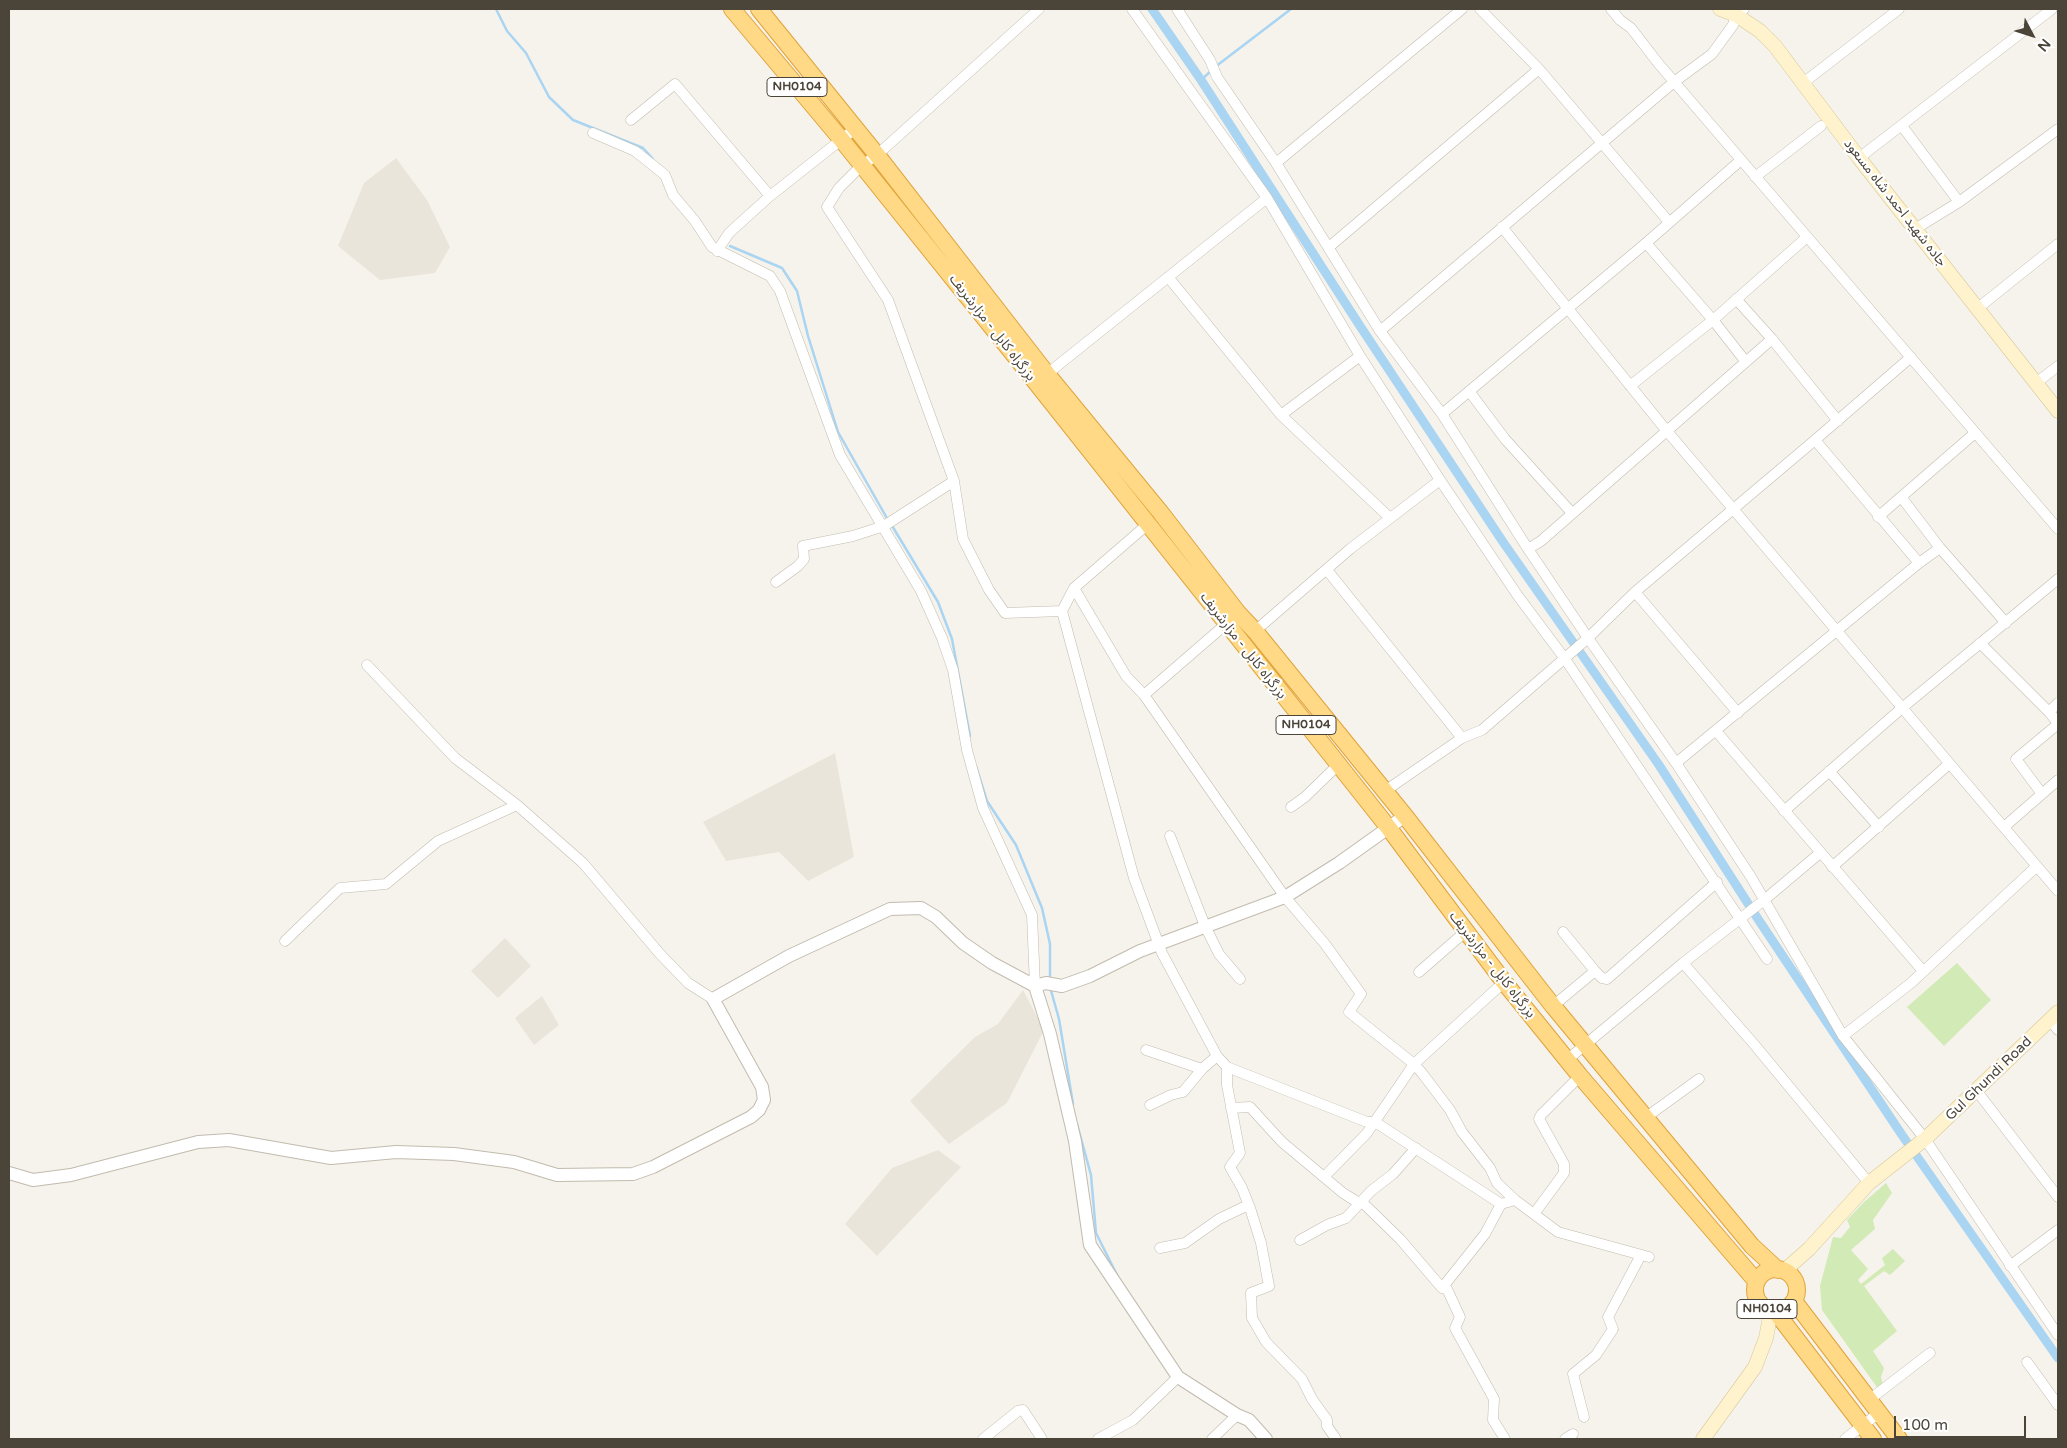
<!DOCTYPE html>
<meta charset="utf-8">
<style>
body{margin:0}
#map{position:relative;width:2067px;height:1448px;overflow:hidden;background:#f6f3ec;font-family:"Varela Round",sans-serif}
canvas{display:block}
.frame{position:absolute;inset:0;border:10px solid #4b4439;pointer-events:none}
.north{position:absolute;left:2007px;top:10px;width:50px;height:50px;-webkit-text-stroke:4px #fff;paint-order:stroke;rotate:130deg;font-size:14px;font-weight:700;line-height:20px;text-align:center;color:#4b4439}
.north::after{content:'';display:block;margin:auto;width:18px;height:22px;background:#4b4439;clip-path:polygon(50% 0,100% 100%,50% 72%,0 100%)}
.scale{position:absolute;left:1894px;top:1416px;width:132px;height:22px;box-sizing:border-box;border:2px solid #4b4439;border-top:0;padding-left:6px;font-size:15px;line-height:18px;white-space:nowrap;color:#4b4439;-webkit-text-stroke:4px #fff;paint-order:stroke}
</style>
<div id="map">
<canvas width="2067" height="1448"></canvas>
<div class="frame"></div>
<div class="north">N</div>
<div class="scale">100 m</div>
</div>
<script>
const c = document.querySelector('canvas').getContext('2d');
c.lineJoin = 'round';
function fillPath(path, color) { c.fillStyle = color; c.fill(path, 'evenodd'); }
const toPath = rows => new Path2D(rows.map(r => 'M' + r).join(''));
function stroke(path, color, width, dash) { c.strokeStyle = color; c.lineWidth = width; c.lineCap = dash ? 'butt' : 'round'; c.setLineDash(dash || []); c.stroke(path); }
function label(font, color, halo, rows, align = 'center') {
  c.font = font + ' "Varela Round","Noto Sans Arabic",sans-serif'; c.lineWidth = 4.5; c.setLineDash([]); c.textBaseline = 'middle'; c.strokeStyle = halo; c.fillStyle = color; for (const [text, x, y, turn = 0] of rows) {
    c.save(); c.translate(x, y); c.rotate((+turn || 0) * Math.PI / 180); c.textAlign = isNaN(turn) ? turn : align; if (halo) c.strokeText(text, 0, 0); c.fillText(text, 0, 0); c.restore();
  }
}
const residential = toPath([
 [396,158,427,200,450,247,435,273,380,280,338,246,364,183],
 [835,753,854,857,808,881,779,852,726,861,703,822],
 [505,938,531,966,498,998,471,971],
 [1023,990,1044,1030,1007,1103,949,1144,910,1101,975,1037,998,1024],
 [542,996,559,1025,534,1045,515,1018],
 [938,1150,961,1167,877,1256,845,1224,892,1168]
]);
const green = toPath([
 [1957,963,1991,1000,1944,1046,1907,1007],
 [1886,1183,1892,1193,1873,1220,1875,1229,1851,1250,1868,1269,1858,1280,1861,1284,1885,1265,1882,1258,1893,1249,1905,1261,1890,1275,1884,1271,1864,1286,1897,1331,1873,1351,1884,1368,1881,1377,1883,1385,1879,1390,1822,1310,1820,1286,1833,1237,1841,1238,1850,1227,1847,1220,1864,1202]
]);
const stream = toPath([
 [496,9,507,31,526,53,549,97,573,120,643,148,653,159],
 [1215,67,1291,9],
 [1201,80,1211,71],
 [730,246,782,268,797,291,808,336,838,432,888,520],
 [891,524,938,602,952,639,970,736],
 [976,766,987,801,1016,845,1042,908,1050,944,1050,979],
 [1050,987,1059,1019,1073,1104],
 [1077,1124,1091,1175,1096,1233,1118,1277]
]);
const canal = toPath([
 [1152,9,1201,80,1360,326,1503,542,1659,765,1756,916,1902,1135,2058,1358]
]);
const minor = toPath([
 [1132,9,1267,198,1360,356,1440,480,1518,596,1565,659,1767,959],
 [1177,9,1210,60,1217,77,1276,163,1380,331,1442,414,1528,549,1588,638,1676,763,1751,877,1843,1036,1925,1139,2058,1335],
 [1480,9,1539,69,1669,222],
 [1611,9,1620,20,1631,28,1658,63,2058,529],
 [1803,83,1899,9],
 [631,120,675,84,770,196],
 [1902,126,1959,202],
 [593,133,635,151,665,175,673,195,695,221,712,247,770,276,780,291,840,455,921,591,942,638,953,670,967,750,983,808,1032,915,1035,986],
 [1859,158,2052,9],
 [1276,163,1462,9],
 [1755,177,1821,126],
 [1502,227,1666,430,2058,891],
 [1915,229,1959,202,2058,129],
 [1646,243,1713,320,1746,362],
 [1329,247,1539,69],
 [717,251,729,233,770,196,856,128],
 [1168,277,1281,415,1390,518],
 [1736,299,1772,339,1838,421],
 [1978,308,2058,244],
 [1380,331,1674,82,1712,54,1733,25,1736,15,1744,9],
 [1047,374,1267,198],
 [2036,383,2058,366],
 [1630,386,1713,320,1807,237],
 [1469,391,1505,439,1572,513],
 [1442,414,1646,243,1741,160],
 [1281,415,1360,356],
 [1815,440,1919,563,1940,548,2006,623],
 [954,481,963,539,989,590,1005,613,1062,611],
 [1902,498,1940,548],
 [1878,517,1975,433],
 [1148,524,1074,588,1062,611,1134,878,1162,953,1217,1056,1227,1067,1367,1122,1375,1122,1501,1204,1515,1200,1558,1232,1649,1257],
 [1528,549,1541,541,1772,339],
 [1327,570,1462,738],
 [776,582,798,566,804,559,803,546,853,536,884,526,954,481,888,300,827,207,839,188,861,166,877,155,1039,9],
 [1074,588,1126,676,1144,695,1285,897,1325,944,1361,994,1349,1012,1414,1064,1422,1073,1450,1110,1462,1132,1490,1168,1497,1183,1515,1200],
 [1635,592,1738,713],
 [1255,631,1350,549,1440,480],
 [1980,643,2049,712,2058,723],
 [367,665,455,758,517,805,583,863,660,954,688,983,713,999],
 [1144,695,1226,624],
 [2049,712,2058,703],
 [1716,731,1923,971],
 [1676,763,1919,563],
 [1829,771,1879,827],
 [1385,791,1462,738,1482,730,1588,638,1635,592,1815,440,1911,357],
 [2042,794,2016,759,2058,724],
 [1291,807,1305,797,1338,765],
 [1784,811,1902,708,2058,579],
 [2004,827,2058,780],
 [1170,836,1205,926,1219,954,1240,979],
 [1832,867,1949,764],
 [1563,932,1595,971,1602,978,1607,979,1717,882],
 [285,941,340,888,386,884,438,841,517,805],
 [1683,963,1753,1043,1869,1183],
 [1419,972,1465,932],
 [1553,1006,1595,971],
 [2050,1020,2058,1030],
 [1843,1036,1911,983,2037,866],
 [1146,1050,1202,1069],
 [1567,1060,1683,963,1763,901,1820,853],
 [1227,1067,1227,1085,1240,1153,1230,1167,1242,1188,1250,1208,1261,1243,1269,1286,1251,1293,1252,1318,1266,1342,1302,1379,1312,1399,1327,1420,1327,1426,1336,1439],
 [1976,1090,2058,1197],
 [1150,1105,1171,1095,1183,1092,1202,1069,1217,1056],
 [1231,1108,1250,1107,1282,1142,1343,1193,1359,1203],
 [1645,1118,1699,1079],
 [1324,1177,1367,1133,1414,1064,1504,982],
 [1362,1202,1400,1239,1442,1288,1447,1289,1460,1317,1455,1328,1494,1399,1493,1420,1505,1439],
 [1534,1214,1564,1173,1564,1164,1539,1119,1541,1115,1580,1076],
 [1300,1240,1327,1225,1346,1218,1371,1191,1393,1174,1416,1148],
 [1160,1248,1185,1243,1219,1219,1244,1207,1250,1208],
 [2010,1266,2058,1230],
 [1442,1288,1485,1234,1501,1204],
 [2027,1362,2058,1405],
 [1869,1400,1930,1353],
 [1584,1417,1573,1374,1596,1355,1613,1329,1608,1317,1641,1255],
 [983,1439,1018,1411,1023,1410,1042,1439],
 [1098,1439,1133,1420,1178,1377],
 [1212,1439,1237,1415],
 [1565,1439,1573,1434],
 [1845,1439,1879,1413]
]);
const tertiary = toPath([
 [1035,986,1046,983,1062,986,1090,976,1140,951,1285,897,1339,863,1405,816],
 [9,1173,33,1180,71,1175,198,1142,229,1140,331,1158,396,1152,454,1154,514,1162,557,1175,633,1174,653,1167,751,1117,759,1110,764,1100,762,1087,713,999,789,956,890,909,921,908,936,917,963,943,992,963,1035,986,1050,1034,1075,1141,1090,1245,1178,1377,1237,1415,1249,1420,1266,1439]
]);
const secondary = toPath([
 [1720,9,1736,15,1760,31,1775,46,1859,158,2058,411],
 [1784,1271,1809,1249,1869,1183,1925,1139,2058,1012],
 [1703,1439,1755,1367,1766,1338,1771,1311]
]);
const trunk = toPath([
 [732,9,841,139,1011,351,1388,827,1504,982,1580,1076,1756,1281],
 [759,9,877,155,1047,374,1161,513,1238,613,1255,631,1405,816,1553,1006,1752,1246,1778,1270],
 '1755 1290a21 21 0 1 1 42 0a21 21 0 1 1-42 0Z',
 [1794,1301,1899,1439],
 [1775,1311,1873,1439]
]);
const shields = [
 [797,87,60],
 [1306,725,60],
 [1767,1309,60]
];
const shieldNames = [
 ["NH0104",797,87],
 ["NH0104",1306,725],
 ["NH0104",1767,1309]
];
const streetNames = [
 ["جاده شهيد احمد شاه مسعود",1895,203,52],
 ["بزرگراه کابل - مزارشریف",992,328,52],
 ["بزرگراه کابل - مزارشریف",1243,646,52],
 ["بزرگراه کابل - مزارشریف",1492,965,52],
 ["Gul Ghundi Road",1989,1079,-44]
];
fillPath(residential, '#eae5da');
fillPath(green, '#d2eab5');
stroke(stream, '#a9d4f2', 2.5);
stroke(canal, '#a9d4f2', 9);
stroke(minor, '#c2bbae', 11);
stroke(tertiary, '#c2bbae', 14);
stroke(secondary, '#d6c79b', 15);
stroke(trunk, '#e0a43c', 18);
stroke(minor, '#fff', 10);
stroke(tertiary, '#fff', 12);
stroke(secondary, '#fff3cd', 14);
stroke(trunk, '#ffd985', 16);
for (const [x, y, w] of shields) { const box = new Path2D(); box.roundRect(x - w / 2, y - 9.5, w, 19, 4); c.fillStyle = '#fff'; c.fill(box); stroke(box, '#4b4439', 1); }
label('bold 12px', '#4b4439', null, shieldNames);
label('14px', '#4b4439', '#fff', streetNames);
</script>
